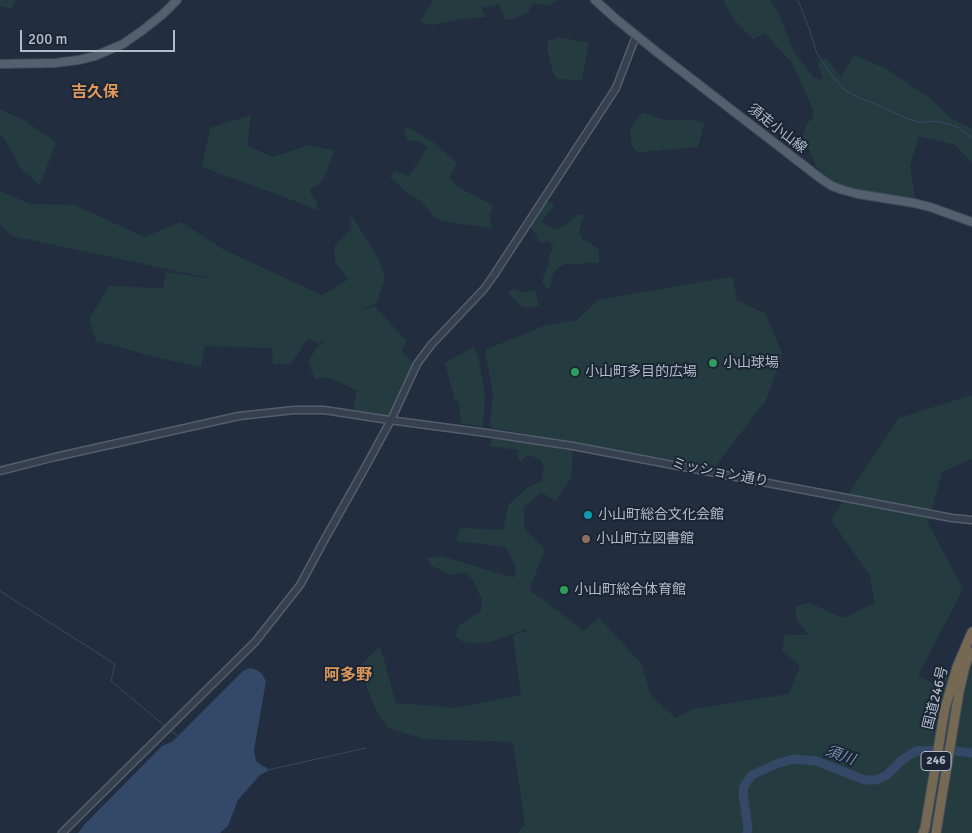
<!DOCTYPE html>
<meta charset="utf-8">
<style>
body{margin:0}
#map{position:relative;width:972px;height:833px;overflow:hidden;background:#222e40;font-family:Signika,sans-serif}
canvas{display:block}
.scale{position:absolute;left:20px;top:30px;width:155px;height:22px;box-sizing:border-box;border:2px solid #b2bbca;border-top:0;padding-left:6px;font-size:15px;line-height:18px;white-space:nowrap;color:#b2bbca;-webkit-text-stroke:4px #1b2534;paint-order:stroke}
</style>
<div id="map">
<canvas width="972" height="833"></canvas>
<div class="scale">200 m</div>
</div>
<script>
const c = document.querySelector('canvas').getContext('2d');
c.lineJoin = 'round';
function fillPath(path, color) { c.fillStyle = color; c.fill(path, 'evenodd'); }
const toPath = rows => new Path2D(rows.map(r => 'M' + r).join(''));
function stroke(path, color, width, dash) { c.strokeStyle = color; c.lineWidth = width; c.lineCap = dash ? 'butt' : 'round'; c.setLineDash(dash || []); c.stroke(path); }
function label(font, color, halo, rows, align = 'center') {
  c.font = font + ' Signika,"Noto Sans JP",sans-serif'; c.lineWidth = 4; c.setLineDash([]); c.textBaseline = 'middle'; c.strokeStyle = halo; c.fillStyle = color; for (const [text, x, y, turn = 0] of rows) {
    c.save(); c.translate(x, y); c.rotate((+turn || 0) * Math.PI / 180); c.textAlign = isNaN(turn) ? turn : align; if (halo) c.strokeText(text, 0, 0); c.fillText(text, 0, 0); c.restore();
  }
}
const green = toPath([
 [0,0,16,0,11,9,0,6],
 [434,0,557,0,549,6,533,3,528,12,511,20,505,19,499,4,482,8,485,17,461,19,434,25,420,22,428,8],
 [723,0,770,0,778,12,794,52,813,76,812,78,823,80,818,64,826,58,841,77,854,55,887,69,928,97,952,119,972,129,972,163,955,145,919,136,910,166,915,198,844,188,829,179,821,174,814,161,803,136,807,123,813,118,813,109,792,63,765,33,753,39,733,18],
 [559,37,589,43,582,80,557,79,553,72,547,49,548,41],
 [0,109,25,121,56,142,40,185,21,169,5,139,0,135],
 [642,112,664,120,696,120,704,124,698,147,639,152,634,149,631,142,630,129],
 [251,115,247,146,273,157,310,145,334,151,323,180,310,190,311,194,317,202,317,210,287,198,202,167,210,128],
 [407,127,433,142,457,163,449,178,458,187,493,205,489,215,492,228,441,221,433,215,421,201,406,192,390,177,395,171,409,176,428,148,418,140,409,141,404,134],
 [0,191,30,204,75,205,144,237,181,222,224,250,322,295,349,279,335,262,334,247,349,231,351,229,350,218,353,217,379,260,385,278,377,302,356,312,374,306,407,341,401,350,413,363,389,420,353,410,357,391,328,377,315,379,308,361,319,345,326,340,318,343,308,338,291,364,273,364,272,348,205,346,201,367,159,358,96,341,89,319,107,290,107,286,163,288,166,272,219,280,12,236,0,225],
 [546,202,552,202,554,206,541,222,555,230,567,224,570,220,580,214,584,215,579,231,582,239,591,244,599,250,599,264,590,262,575,265,566,263,554,271,549,290,542,283,549,262,548,258,553,248,552,245,547,241,541,243,538,241,537,235,530,227,543,205],
 [730,277,733,279,737,300,766,314,781,351,782,355,766,400,715,467,492,428,490,423,493,393,485,352,487,349,544,326,577,320,598,300],
 [515,289,524,293,529,291,535,291,539,306,527,308,522,307,507,292],
 [473,347,478,355,485,395,483,427,461,423,459,401,455,401,445,363],
 [972,395,972,459,942,472,928,523,963,589,918,676,936,685,972,648,972,833,518,833,525,825,513,742,423,739,388,728,376,710,359,667,380,646,396,703,456,708,521,695,513,635,526,631,526,629,490,642,475,643,463,642,455,636,459,626,481,611,482,599,476,586,472,579,465,572,451,575,430,565,427,558,441,556,514,578,516,568,506,547,456,541,460,528,503,530,509,504,528,487,541,482,544,467,540,459,528,455,520,462,518,458,518,450,490,446,492,435,573,448,571,478,556,501,541,492,524,507,524,528,545,549,529,590,552,606,583,631,599,618,641,663,651,696,676,718,693,709,789,694,800,666,782,650,785,635,808,635,796,618,796,606,809,603,843,618,875,603,870,576,831,520,899,418]
]);
const water = toPath([
 [250,668,257,670,262,674,266,681,254,750,256,761,262,766,267,768,268,770,268,771,260,775,238,800,228,826,220,833,78,833,85,824,162,746,172,742,243,671]
]);
const stream = toPath([
 [798,0,810,31,816,51,819,57,834,78,845,90,861,99,878,105,908,119,918,122,927,122,935,121,948,124,957,127,972,138],
 [0,591,115,664,111,681,165,726],
 [170,730,179,737],
 [268,770,366,748]
]);
const river = toPath([
 [747,833,748,828,743,794,744,786,752,775,776,764,793,759,816,761,865,780,876,780,887,775,902,760,916,751,948,750,972,753]
]);
const minor = toPath([
 [0,471,55,457,239,416,294,410,324,410,389,420,487,433,573,446,952,518,972,520],
 [62,833,255,642,300,585,326,537,366,466,391,420,417,364,431,345,484,289,494,275,616,88,636,36]
]);
const major = toPath([
 [595,0,616,19,658,53,820,178,832,186,843,190,858,194,914,203,930,207,972,222],
 [0,64,55,63,79,60,95,56,123,44,143,30,163,14,177,0]
]);
const highway = toPath([
 [923,833,925,828,945,708,957,667,972,632],
 [936,833,959,692,965,666,970,652]
]);
const markers = [
 [713,363,5,"#2e9e5b"],
 [575,372,5,"#2e9e5b"],
 [588,515,5,"#0f9aa8"],
 [586,539,5,"#8d6e63"],
 [564,590,5,"#2e9e5b"]
];
const shields = [
 [936,761,30]
];
const shieldNames = [
 ["246",936,761]
];
const streetNames = [
 ["須走小山線",777,129,38],
 ["ミッション通り",720,473,11],
 ["国道246号",936,698,-76]
];
const poiNames = [
 ["小山球場",723,363],
 ["小山町多目的広場",585,372],
 ["小山町総合文化会館",598,515],
 ["小山町立図書館",596,539],
 ["小山町総合体育館",574,590]
];
const waterNames = [
 ["須川",840,756,20]
];
const quarterNames = [
 ["吉久保",95,93],
 ["阿多野",348,676]
];
fillPath(green, '#243c40');
fillPath(water, '#344868');
stroke(stream, '#344868', 1);
stroke(river, '#344868', 9);
stroke(minor, '#545e6d', 9);
stroke(major, '#3f4958', 10);
stroke(highway, '#414b5a', 11);
stroke(minor, '#36404f', 6);
stroke(major, '#545f6f', 8);
stroke(highway, '#766953', 9);
for (const [x, y, r, color] of markers) { const dot = new Path2D(); dot.arc(x, y, r, 0, 2 * Math.PI); c.fillStyle = color; c.fill(dot); stroke(dot, '#1b2534', 2); }
for (const [x, y, w] of shields) { const box = new Path2D(); box.roundRect(x - w / 2, y - 9.5, w, 19, 4); c.fillStyle = '#1b2534'; c.fill(box); stroke(box, '#b2bbca', 1); }
label('bold 12px', '#b2bbca', null, shieldNames);
label('14px', '#b2bbca', '#1b2534', streetNames);
label('14px', '#b2bbca', '#1b2534', poiNames, 'left');
label('italic 15px', '#7890b4', '#1b2534', waterNames);
label('bold 16px', '#dd975b', '#1b2534', quarterNames);
</script>
